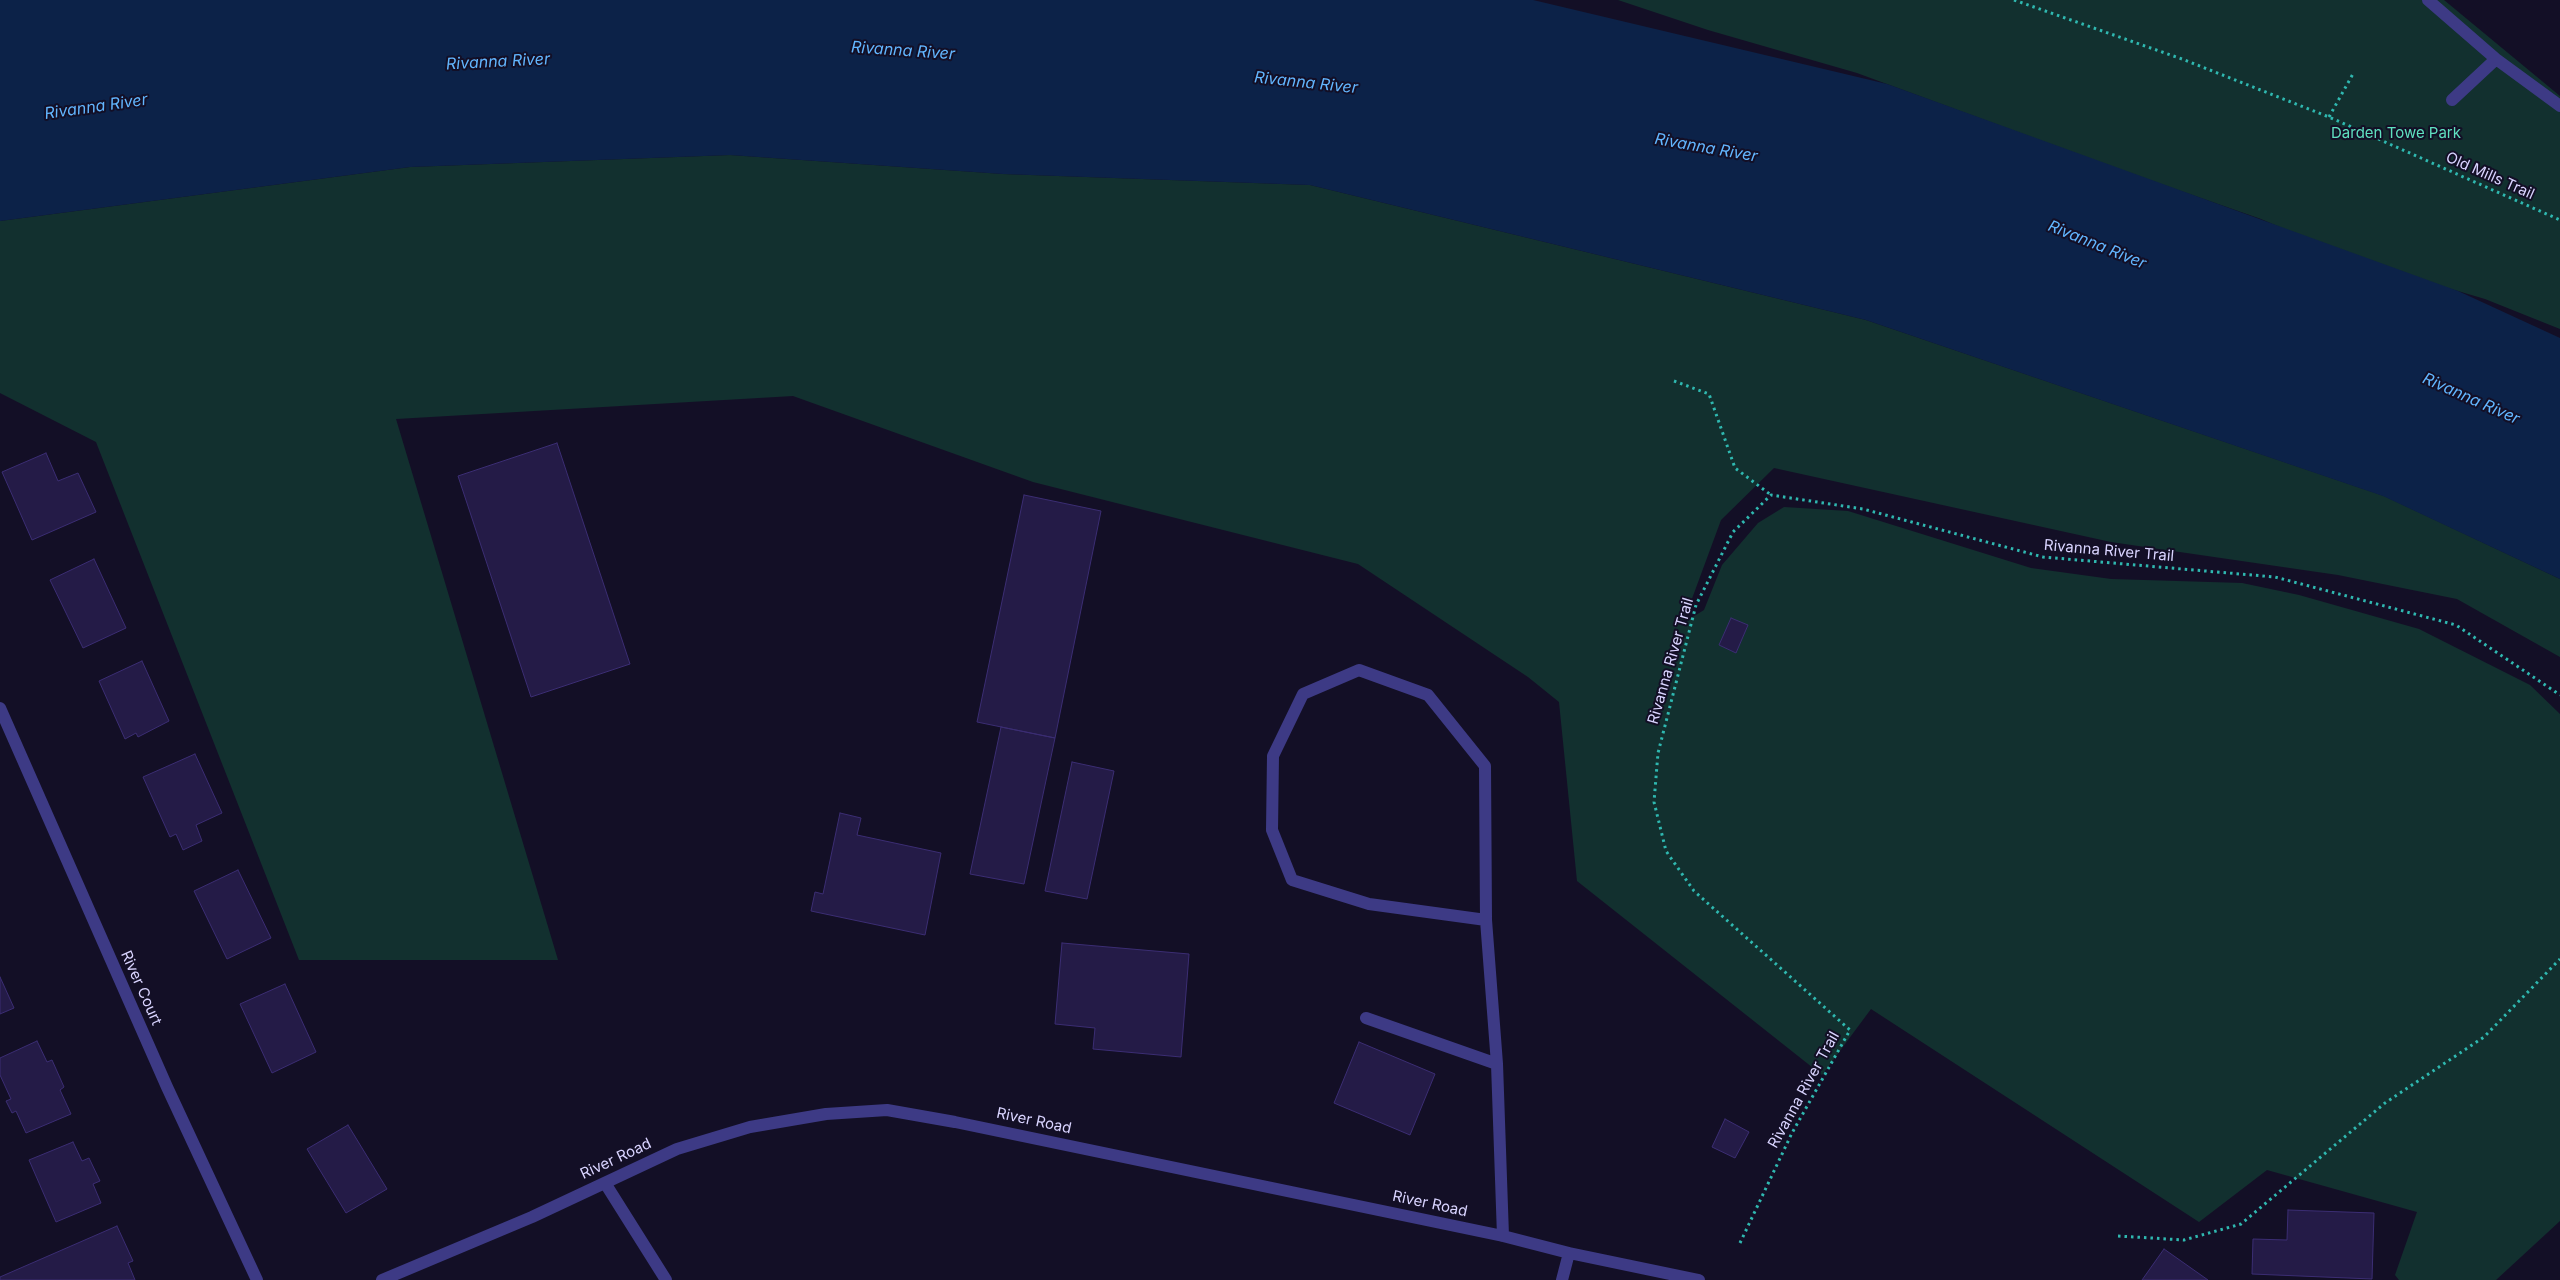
<!DOCTYPE html>
<style>
body{margin:0}
canvas{display:block;background:#130f26}
</style>
<canvas width="2560" height="1280"></canvas>
<script>
const c = document.querySelector('canvas').getContext('2d');
c.lineJoin = 'round';
function fillPath(path, color) { c.fillStyle = color; c.fill(path, 'evenodd'); }
const toPath = rows => new Path2D(rows.map(r => 'M' + r).join(''));
function stroke(path, color, width, dash) { c.strokeStyle = color; c.lineWidth = width; c.lineCap = dash ? 'butt' : 'round'; c.setLineDash(dash || []); c.stroke(path); }
function label(font, color, halo, rows, align = 'center') {
  c.font = font + ' Inter,sans-serif'; c.lineWidth = 4; c.setLineDash([]); c.textBaseline = 'middle'; c.strokeStyle = halo; c.fillStyle = color; for (const [text, x, y, turn = 0] of rows) {
    c.save(); c.translate(x, y); c.rotate((+turn || 0) * Math.PI / 180); c.textAlign = isNaN(turn) ? turn : align; if (halo) c.strokeText(text, 0, 0); c.fillText(text, 0, 0); c.restore();
  }
}
const green = toPath([
 [1618,0,2444,0,2560,96,2560,329,2485,299,2363,263,2261,219,2118,169,1857,73,1708,30],
 [730,155,1003,174,1310,185,1866,320,2384,496,2560,579,2560,657,2457,599,2338,575,2111,542,1774,468,1721,520,1683,623,1704,610,1722,565,1758,523,1784,507,1848,511,2031,568,2111,579,2242,583,2299,595,2419,629,2530,685,2560,714,2560,1221,2496,1280,2399,1280,2395,1275,2417,1212,2267,1170,2199,1222,1871,1009,1822,1075,1577,881,1559,702,1528,677,1358,564,1033,482,793,396,396,419,558,960,299,960,96,442,0,393,0,221,410,167]
]);
const water = toPath([
 [0,0,1533,0,1887,84,2458,291,2560,338,2560,579,2383,496,1866,320,1310,185,1003,174,730,155,410,167,0,221]
]);
const building = toPath([
 [557,443,630,664,531,697,458,476,557,443],
 [46,453,58,481,78,473,96,512,32,540,2,472,46,453],
 [1024,495,1101,511,1055,738,977,722,1024,495],
 [94,559,126,628,83,648,50,580,94,559],
 [1731,618,1748,625,1736,653,1719,645,1731,618],
 [142,661,169,721,138,737,136,733,125,739,99,681,142,661],
 [1001,727,1055,738,1024,884,970,874,1001,727],
 [195,754,222,813,196,825,202,841,183,850,176,834,170,837,143,777,195,754],
 [1072,762,1114,771,1087,899,1045,891,1072,762],
 [840,813,861,818,857,835,941,853,925,935,811,911,815,892,823,894,840,813],
 [238,870,271,938,227,959,194,891,238,870],
 [1062,943,1189,954,1181,1057,1093,1049,1095,1028,1055,1024,1062,943],
 [0,977,14,1008,0,1014,0,977],
 [285,984,316,1052,272,1073,240,1004,285,984],
 [37,1041,47,1062,52,1060,64,1087,60,1090,71,1114,26,1133,16,1111,12,1113,6,1101,11,1099,0,1075,0,1058,37,1041],
 [1359,1042,1435,1074,1410,1135,1334,1103,1359,1042],
 [1725,1119,1749,1132,1735,1158,1712,1147,1725,1119],
 [348,1125,387,1189,346,1213,307,1149,348,1125],
 [73,1142,82,1161,89,1158,100,1181,93,1184,101,1203,56,1222,29,1160,73,1142],
 [2288,1210,2374,1213,2372,1279,2252,1274,2253,1239,2287,1240,2288,1210],
 [117,1226,133,1261,128,1263,135,1280,0,1280,0,1277,117,1226],
 [2164,1249,2208,1280,2142,1280,2164,1249]
]);
const path = toPath([
 [2014,0,2182,59,2329,117,2560,220],
 [2329,117,2354,72],
 [1674,381,1709,394,1735,468,1771,495],
 [2118,1236,2184,1240,2241,1224,2385,1103,2484,1037,2560,959],
 [1740,1243,1792,1133,1850,1030,1694,891,1666,851,1654,802,1658,753,1696,605,1733,532,1771,495,1863,509,2043,557,2275,577,2456,625,2560,695]
]);
const minor = toPath([
 [2428,0,2496,59,2560,106],
 [2452,100,2496,59],
 [0,708,167,1087,257,1280],
 [1486,920,1369,904,1292,880,1272,830,1273,756,1303,694,1359,670,1428,695,1485,766,1486,920,1497,1064,1503,1236],
 [1366,1018,1497,1064],
 [605,1183,666,1280],
 [382,1280,532,1217,677,1149,750,1127,826,1114,887,1110,955,1122,1503,1236,1569,1253,1699,1280],
 [1562,1280,1569,1253]
]);
const parkNames = [
 ["Darden Towe Park",2396,133]
];
const streetNames = [
 ["Old Mills Trail",2490,176,24],
 ["Rivanna River Trail",2109,551,5],
 ["Rivanna River Trail",1671,661,-74],
 ["River Court",141,988,66],
 ["Rivanna River Trail",1804,1090,-61],
 ["River Road",1034,1121,12],
 ["River Road",616,1159,-25],
 ["River Road",1430,1204,12]
];
const waterNames = [
 ["Rivanna River",903,51,4],
 ["Rivanna River",498,62,-3],
 ["Rivanna River",1306,83,6],
 ["Rivanna River",96,107,-8],
 ["Rivanna River",1706,148,10],
 ["Rivanna River",2097,245,22],
 ["Rivanna River",2471,399,24]
];
fillPath(green, '#12302f');
fillPath(water, '#0c2248');
fillPath(building, '#241b47');
stroke(building, '#3b2d73', 1);
stroke(path, '#2fb8b0', 3, [2.5, 4]);
stroke(minor, '#3d3a85', 12);
label('15px', '#5fe0c0', '#130f26', parkNames);
label('15px', '#d9d4ff', '#130f26', streetNames);
label('italic 16px', '#62b6ff', '#130f26', waterNames);
</script>
